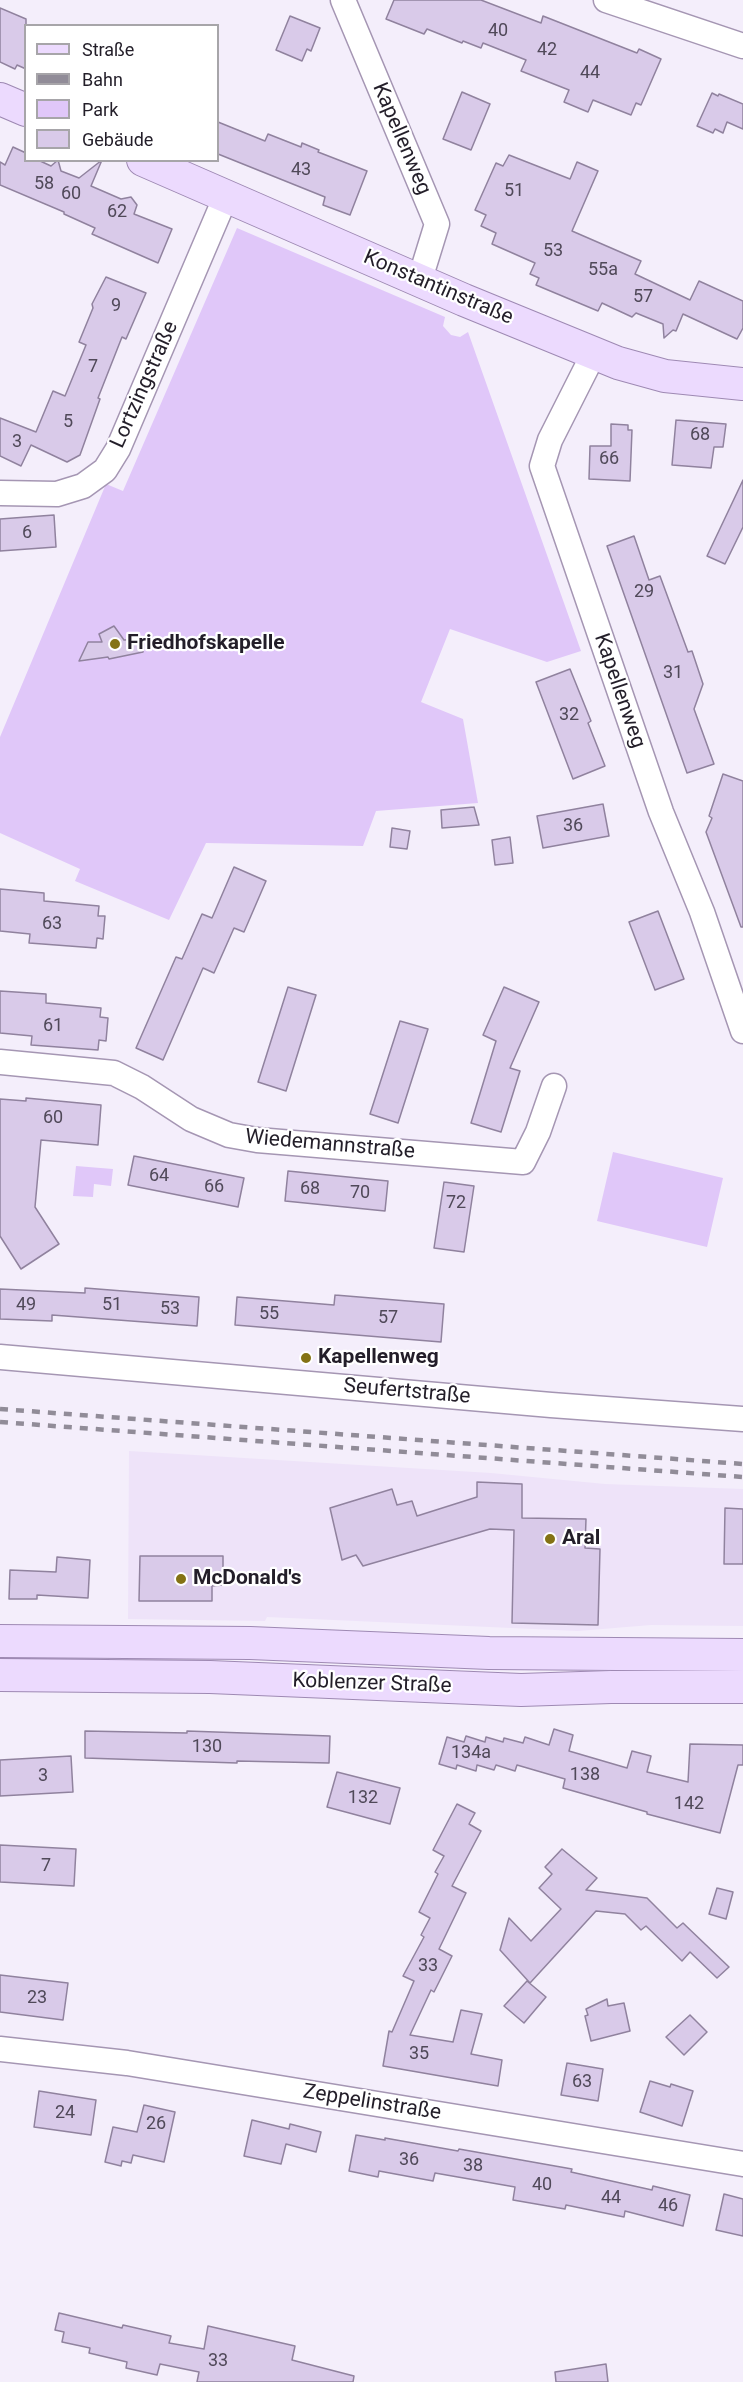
<!DOCTYPE html>
<meta charset="utf-8">
<style>
body{margin:0}
#map{position:relative;width:743px;height:2382px;overflow:hidden;background:#f4eefb;font-family:Roboto,sans-serif}
canvas{display:block}
.legend{position:absolute;left:24px;top:24px;width:195px;height:138px;box-sizing:border-box;background:#fff;border:2px solid #a7a5a9;margin:0;padding:8px 10px;list-style:none;font-size:18px;color:#231e29}
.legend li{display:flex;align-items:center;gap:12px;height:30px}
.legend b{width:30px;border:2px solid #a7a5a9}
</style>
<div id="map">
<canvas width="743" height="2382"></canvas>
<ul class="legend">
<li><b style="height:8px;background:#ecdafe"></b>Straße</li>
<li><b style="height:8px;background:#918c98"></b>Bahn</li>
<li><b style="height:16px;background:#e0c7f9"></b>Park</li>
<li><b style="height:16px;background:#d9cae9"></b>Gebäude</li>
</ul>
</div>
<script>
const c = document.querySelector('canvas').getContext('2d');
c.lineJoin = 'round';
function fillPath(path, color) { c.fillStyle = color; c.fill(path, 'evenodd'); }
const toPath = rows => new Path2D(rows.map(r => 'M' + r).join(''));
function stroke(path, color, width, dash) { c.strokeStyle = color; c.lineWidth = width; c.lineCap = dash ? 'butt' : 'round'; c.setLineDash(dash || []); c.stroke(path); }
function label(font, color, halo, rows, align = 'center') {
  c.font = font + ' Roboto,sans-serif'; c.lineWidth = 4.5; c.setLineDash([]); c.textBaseline = 'middle'; c.strokeStyle = halo; c.fillStyle = color; for (const [text, x, y, turn = 0] of rows) {
    c.save(); c.translate(x, y); c.rotate((+turn || 0) * Math.PI / 180); c.textAlign = isNaN(turn) ? turn : align; if (halo) c.strokeText(text, 0, 0); c.fillText(text, 0, 0); c.restore();
  }
}
const built = toPath([
 [129,1451,491,1473,605,1484,743,1489,743,1626,651,1625,578,1631,267,1617,265,1621,128,1619]
]);
const green = toPath([
 [237,228,445,317,443,326,451,335,460,337,468,332,581,651,547,662,450,629,421,702,463,719,478,803,376,811,363,846,206,843,169,920,75,881,80,869,0,833,0,737,106,484,123,491],
 [613,1152,723,1178,707,1247,597,1221],
 [76,1166,113,1169,111,1186,94,1184,93,1197,73,1196]
]);
const building = toPath([
 [394,0,481,0,541,23,543,16,637,53,639,49,661,59,641,105,636,103,631,115,593,100,588,112,564,102,569,90,521,71,526,60,483,43,481,48,463,41,462,43,427,29,424,34,386,19,394,0],
 [0,8,26,19,26,69,17,65,15,69,0,62,0,8],
 [290,16,320,28,311,51,307,49,302,61,276,50,290,16],
 [462,92,490,104,471,150,443,139,462,92],
 [712,93,718,96,719,94,743,104,743,129,727,122,723,133,715,129,713,133,697,126,712,93],
 [218,122,265,141,268,134,301,147,302,143,319,150,318,152,367,171,350,215,323,205,325,197,218,154,218,122],
 [13,147,26,153,26,160,38,160,51,166,58,160,61,171,79,178,102,160,91,186,121,199,131,197,137,205,134,214,172,229,158,263,92,234,95,228,64,214,64,212,0,185,0,162,5,165,13,147],
 [509,155,570,179,577,162,598,171,572,231,641,261,635,274,690,300,699,281,743,301,743,328,737,339,683,314,676,331,673,330,664,338,663,324,636,313,632,317,602,303,598,311,536,285,539,278,530,274,535,263,492,244,496,233,481,226,486,215,475,210,496,163,503,166,509,155],
 [106,277,146,293,126,339,122,337,98,398,100,399,80,455,67,462,31,445,21,466,0,456,0,418,36,432,53,391,65,396,86,345,79,342,93,308,92,304,106,277],
 [676,420,726,424,723,447,714,447,711,468,672,465,676,420],
 [611,424,628,425,628,430,632,430,630,481,589,479,590,446,611,446,611,424],
 [743,480,743,527,725,564,707,556,743,480],
 [54,515,56,547,0,551,0,519,54,515],
 [634,536,649,580,660,576,688,652,692,651,703,684,694,709,714,764,687,773,607,546,634,536],
 [114,626,124,640,142,639,143,652,109,659,108,657,79,661,88,642,102,642,99,634,114,626],
 [570,669,591,721,588,723,605,766,573,779,536,682,570,669],
 [723,774,743,781,743,927,741,927,706,832,712,818,709,816,723,774],
 [603,804,609,836,543,848,537,816,603,804],
 [474,807,479,825,442,828,441,810,474,807],
 [392,828,410,831,407,849,390,847,392,828],
 [510,837,513,863,495,865,492,840,510,837],
 [234,867,266,881,244,932,234,928,214,973,203,968,163,1060,136,1048,176,957,182,959,202,914,212,918,234,867],
 [0,889,44,893,44,901,99,906,98,916,105,916,103,939,97,938,96,948,29,943,30,934,0,931,0,889],
 [658,911,684,979,655,990,629,922,658,911],
 [288,987,316,995,286,1091,258,1082,288,987],
 [504,987,539,1002,510,1068,520,1071,501,1132,471,1123,496,1041,483,1035,504,987],
 [0,991,46,994,46,1003,101,1008,100,1017,108,1018,106,1041,99,1040,98,1050,31,1045,32,1036,0,1033,0,991],
 [400,1021,428,1029,398,1123,370,1114,400,1021],
 [26,1098,101,1105,98,1145,41,1140,35,1207,59,1244,21,1269,0,1236,0,1099,26,1101,26,1098],
 [134,1156,244,1178,238,1207,128,1185,134,1156],
 [288,1171,388,1181,385,1211,285,1201,288,1171],
 [444,1182,474,1186,464,1252,434,1248,444,1182],
 [85,1288,199,1297,197,1326,52,1315,52,1321,0,1319,0,1289,85,1293,85,1288],
 [335,1295,444,1304,441,1342,235,1325,237,1297,334,1305,335,1295],
 [477,1482,522,1484,522,1518,586,1519,585,1548,600,1549,598,1625,512,1623,514,1530,490,1529,363,1566,356,1555,342,1560,330,1508,392,1489,397,1505,412,1501,417,1516,477,1497,477,1482],
 [725,1508,743,1509,743,1564,724,1564,725,1508],
 [140,1556,223,1556,223,1585,212,1586,212,1601,139,1601,140,1556],
 [57,1557,90,1560,88,1598,37,1595,37,1599,9,1599,10,1570,56,1572,57,1557],
 [554,1729,573,1735,569,1751,627,1768,632,1751,651,1756,647,1772,688,1782,690,1744,743,1745,743,1765,738,1765,720,1833,647,1814,647,1812,563,1788,565,1779,517,1765,515,1771,496,1765,494,1770,477,1765,476,1771,457,1765,456,1769,439,1764,447,1737,464,1742,466,1736,485,1742,486,1737,503,1742,504,1738,523,1743,525,1737,549,1745,554,1729],
 [85,1731,187,1733,187,1731,330,1736,329,1763,237,1761,237,1763,85,1758,85,1731],
 [71,1756,73,1792,0,1796,0,1760,71,1756],
 [337,1772,400,1788,390,1824,327,1807,337,1772],
 [457,1804,475,1813,469,1824,481,1831,452,1886,466,1893,439,1949,452,1956,434,1992,431,1990,410,2035,453,2042,461,2010,482,2014,471,2054,502,2060,498,2086,383,2066,389,2031,392,2032,414,1981,403,1976,424,1937,421,1935,430,1918,419,1912,438,1874,435,1872,444,1856,433,1850,457,1804],
 [0,1845,76,1849,74,1886,0,1882,0,1845],
 [562,1849,597,1878,586,1890,647,1898,677,1928,683,1923,729,1967,717,1978,690,1952,682,1961,646,1926,641,1930,625,1914,596,1911,530,1983,500,1950,509,1918,531,1941,561,1909,539,1888,552,1874,545,1867,562,1849],
 [717,1888,733,1892,726,1919,709,1914,717,1888],
 [0,1975,68,1983,63,2020,0,2012,0,1975],
 [527,1981,546,1997,524,2023,504,2006,527,1981],
 [607,1999,608,2006,624,2003,630,2031,591,2041,585,2016,588,2015,586,2009,607,1999],
 [690,2015,707,2032,684,2055,666,2037,690,2015],
 [567,2063,603,2069,598,2101,561,2095,567,2063],
 [650,2081,670,2087,671,2084,693,2091,682,2126,640,2112,650,2081],
 [39,2091,96,2100,91,2135,34,2127,39,2091],
 [144,2105,175,2112,164,2162,133,2155,131,2163,122,2161,121,2166,105,2162,113,2127,137,2132,144,2105],
 [252,2120,289,2129,290,2124,321,2132,316,2152,286,2144,281,2164,244,2156,252,2120],
 [356,2135,385,2140,385,2138,458,2151,459,2149,572,2169,571,2172,652,2190,653,2186,690,2195,683,2226,625,2211,624,2217,566,2205,565,2209,513,2200,515,2187,435,2173,433,2181,379,2171,378,2177,349,2171,356,2135],
 [724,2194,743,2199,743,2236,716,2230,724,2194],
 [59,2313,122,2328,123,2325,171,2336,169,2343,204,2349,208,2326,295,2346,292,2360,354,2376,353,2382,197,2382,199,2372,160,2364,157,2375,126,2368,127,2362,89,2353,90,2348,62,2342,64,2332,55,2330,59,2313],
 [606,2364,608,2382,556,2382,555,2372,606,2364]
]);
const minor = toPath([
 [343,0,437,224,420,279],
 [606,0,743,46],
 [594,353,550,440,542,466,661,812,702,912,743,1031],
 [0,493,57,494,83,486,105,470,118,449,226,196],
 [0,1062,114,1073,142,1087,191,1119,229,1135,257,1140,523,1162,538,1132,554,1086],
 [0,1357,551,1405,743,1419],
 [0,2049,127,2063,743,2164]
]);
const major = toPath([
 [0,99,26,110],
 [143,160,464,300,618,363,665,376,743,384],
 [0,1641,250,1643,489,1653,743,1655],
 [0,1675,210,1677,521,1690,611,1687,743,1687]
]);
const rail = toPath([
 [0,1409,743,1464],
 [0,1422,743,1477]
]);
const markers = [
 [115,644,6,"#847214"],
 [306,1358,6,"#847214"],
 [550,1539,6,"#847214"],
 [181,1579,6,"#847214"]
];
const numberNames = [
 ["40",498,31],
 ["42",547,50],
 ["44",590,73],
 ["43",301,170],
 ["58",44,184],
 ["51",514,191],
 ["60",71,194],
 ["62",117,212],
 ["53",553,251],
 ["55a",603,270],
 ["57",643,297],
 ["9",116,306],
 ["7",93,367],
 ["5",68,422],
 ["68",700,435],
 ["3",17,442],
 ["66",609,459],
 ["6",27,533],
 ["29",644,592],
 ["31",673,673],
 ["32",569,715],
 ["36",573,826],
 ["63",52,924],
 ["61",53,1026],
 ["60",53,1118],
 ["64",159,1176],
 ["66",214,1187],
 ["68",310,1189],
 ["70",360,1193],
 ["72",456,1203],
 ["49",26,1305],
 ["51",112,1305],
 ["53",170,1309],
 ["55",269,1314],
 ["57",388,1318],
 ["130",207,1747],
 ["134a",471,1753],
 ["138",585,1775],
 ["3",43,1776],
 ["132",363,1798],
 ["142",689,1804],
 ["7",46,1866],
 ["33",428,1966],
 ["23",37,1998],
 ["35",419,2054],
 ["63",582,2082],
 ["24",65,2113],
 ["26",156,2124],
 ["36",409,2160],
 ["38",473,2166],
 ["40",542,2185],
 ["44",611,2198],
 ["46",668,2206],
 ["33",218,2361]
];
const streetNames = [
 ["Kapellenweg",401,139,67],
 ["Konstantinstraße",438,288,23],
 ["Lortzingstraße",145,385,-66],
 ["Kapellenweg",619,691,71],
 ["Wiedemannstraße",330,1145,5],
 ["Seufertstraße",407,1392,5],
 ["Koblenzer Straße",372,1684,2],
 ["Zeppelinstraße",372,2103,9]
];
const poiNames = [
 ["Friedhofskapelle",127,644],
 ["Kapellenweg",318,1358],
 ["Aral",562,1539],
 ["McDonald's",193,1579]
];
fillPath(built, '#eee3f9');
fillPath(green, '#e0c7f9');
fillPath(building, '#d9cae9');
stroke(building, '#90829e', 1.5);
stroke(minor, '#a596b3', 27);
stroke(major, '#9e89b3', 34);
stroke(minor, '#fff', 24);
stroke(major, '#ecdafe', 32);
stroke(rail, '#918c98', 4.5, [8, 8]);
for (const [x, y, r, color] of markers) { const dot = new Path2D(); dot.arc(x, y, r, 0, 2 * Math.PI); c.fillStyle = color; c.fill(dot); stroke(dot, '#fff', 2); }
label('18px', '#504959', null, numberNames);
label('21px', '#231e29', '#fff', streetNames);
label('bold 21px', '#231e29', '#fff', poiNames, 'left');
</script>
